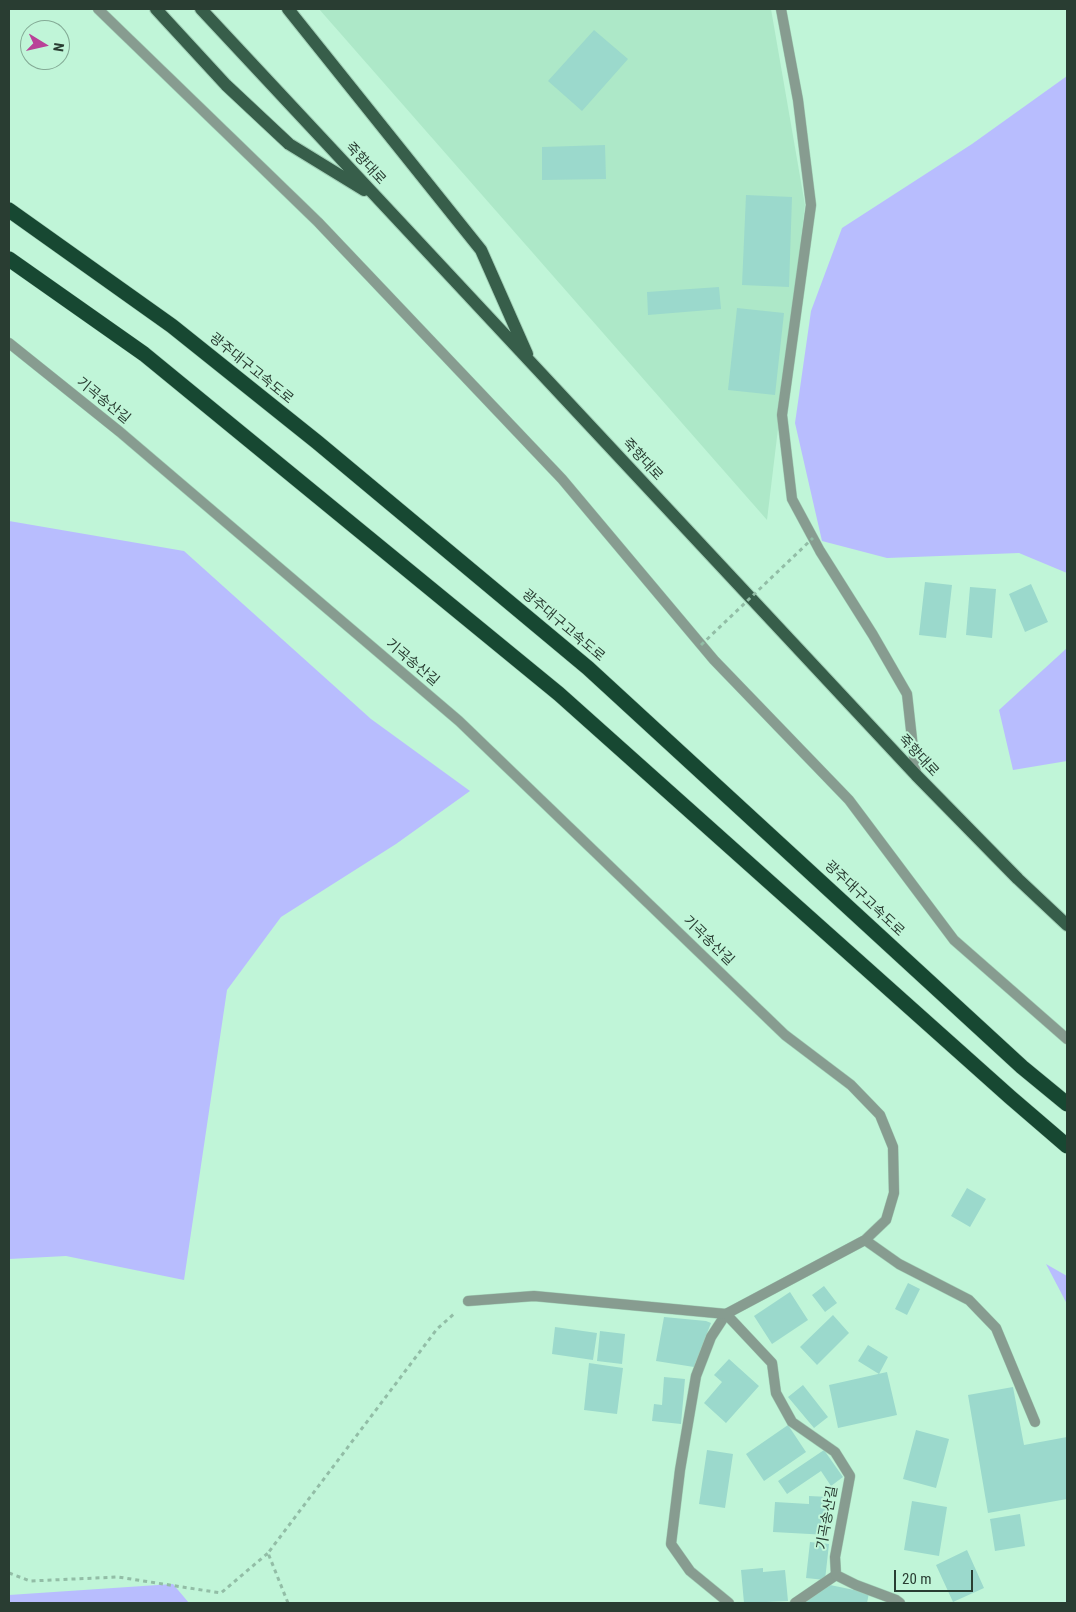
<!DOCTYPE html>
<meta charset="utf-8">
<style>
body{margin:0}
#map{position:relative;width:1076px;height:1612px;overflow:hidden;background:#c0f5d8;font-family:"Roboto Condensed",sans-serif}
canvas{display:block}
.frame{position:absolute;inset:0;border:10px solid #293d32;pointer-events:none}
.north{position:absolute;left:20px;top:20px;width:50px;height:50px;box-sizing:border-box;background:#c0f5d8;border:1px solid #84ab96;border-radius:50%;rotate:99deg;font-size:14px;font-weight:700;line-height:20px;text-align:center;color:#293d32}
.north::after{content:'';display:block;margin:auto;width:18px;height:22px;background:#b94298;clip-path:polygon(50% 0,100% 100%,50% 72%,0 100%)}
.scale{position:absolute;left:894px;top:1570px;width:79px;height:22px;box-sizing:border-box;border:2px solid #293d32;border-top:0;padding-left:6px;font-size:15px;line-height:18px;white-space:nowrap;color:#293d32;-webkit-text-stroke:4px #c0f5d8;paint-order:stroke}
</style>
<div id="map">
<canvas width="1076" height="1612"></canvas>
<div class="frame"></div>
<div class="north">N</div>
<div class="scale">20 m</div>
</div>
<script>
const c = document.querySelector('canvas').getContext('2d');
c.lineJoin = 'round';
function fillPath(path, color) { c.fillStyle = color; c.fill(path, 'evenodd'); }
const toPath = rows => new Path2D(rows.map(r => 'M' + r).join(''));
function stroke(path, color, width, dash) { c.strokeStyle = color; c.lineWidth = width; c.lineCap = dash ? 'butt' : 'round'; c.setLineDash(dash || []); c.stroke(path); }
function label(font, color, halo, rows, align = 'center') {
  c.font = font + ' "Roboto Condensed","Noto Sans KR",sans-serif'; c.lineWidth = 4; c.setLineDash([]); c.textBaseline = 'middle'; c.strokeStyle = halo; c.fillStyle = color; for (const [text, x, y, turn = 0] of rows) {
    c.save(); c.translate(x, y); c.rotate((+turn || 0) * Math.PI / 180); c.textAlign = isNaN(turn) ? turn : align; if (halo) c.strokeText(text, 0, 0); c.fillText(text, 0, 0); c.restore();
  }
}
const built = toPath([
 [319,9,771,9,805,205,767,520]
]);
const green = toPath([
 [1067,76,1067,573,1019,553,887,558,822,541,795,423,811,311,842,228,972,144],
 [9,521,184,551,371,719,470,791,396,844,281,917,227,990,184,1280,66,1256,9,1259],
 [1067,648,1067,761,1013,770,999,710],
 [1046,1264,1067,1276,1067,1304],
 [173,1584,189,1603,9,1603,9,1595]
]);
const building = toPath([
 [594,30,628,59,582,111,548,81],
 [605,145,606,179,542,180,542,147],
 [746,195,792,197,789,287,742,285],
 [719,287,721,309,648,315,647,292],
 [737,308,784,313,775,395,728,390],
 [925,582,952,585,946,638,919,635],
 [1031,584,1048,622,1025,632,1009,594],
 [970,587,996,589,992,638,966,635],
 [967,1188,986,1199,970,1227,951,1216],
 [908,1283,920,1289,907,1315,895,1309],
 [824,1286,837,1303,825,1312,812,1295],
 [790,1292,808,1320,772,1344,754,1316],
 [833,1315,849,1333,817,1365,800,1347],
 [664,1317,706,1321,711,1323,694,1367,656,1361],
 [555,1327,597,1333,593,1360,552,1354],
 [600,1331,625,1334,622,1364,597,1361],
 [868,1345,888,1357,879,1374,858,1361],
 [729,1359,759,1386,726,1423,704,1403,722,1382,714,1375],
 [589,1363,623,1368,617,1414,584,1410],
 [887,1372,897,1415,838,1428,829,1385],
 [664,1377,685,1379,681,1424,652,1421,654,1404,662,1405],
 [803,1385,828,1417,814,1428,788,1397],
 [1013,1387,1024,1445,1067,1437,1067,1499,988,1513,968,1395],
 [788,1425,806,1452,764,1481,746,1454],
 [916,1430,949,1439,936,1488,903,1479],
 [707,1450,733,1454,725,1508,699,1504],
 [824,1450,843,1477,831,1486,821,1471,787,1494,778,1481],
 [809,1496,830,1497,828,1535,773,1532,775,1502,809,1504],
 [912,1501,947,1507,939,1556,904,1550],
 [1020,1514,1025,1546,995,1551,990,1519],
 [810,1542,829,1544,825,1580,806,1578],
 [967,1550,984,1588,953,1602,936,1565],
 [763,1568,763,1572,785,1570,788,1601,744,1603,741,1570],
 [830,1585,869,1593,867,1603,800,1603]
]);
const path = toPath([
 [9,1573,30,1581,118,1577,221,1593,268,1553],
 [288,1603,268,1553,437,1329,455,1313]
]);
const service = toPath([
 [726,1314,711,1337,696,1376,680,1470,671,1544,690,1571,729,1603],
 [795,1603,836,1575]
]);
const minor = toPath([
 [98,9,318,222,562,479,714,660,849,800,954,940,1067,1039],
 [781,9,798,100,811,205,782,415,792,499,820,551,873,635,907,694,916,775],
 [9,343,120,432,459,721,785,1035,851,1085,880,1115,893,1147,894,1193,886,1220,865,1240,726,1314,772,1363,776,1393,792,1422,835,1452,850,1476,835,1557,836,1575,856,1585,896,1600,900,1603],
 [865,1240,899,1264,969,1300,996,1328,1035,1422],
 [468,1301,534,1296,726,1314]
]);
const primary = toPath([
 [156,9,226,85,289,144,364,190],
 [201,9,916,775,1018,879,1067,925],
 [288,9,481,250,527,354]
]);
const motorway = toPath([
 [9,210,172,326,317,442,588,668,1022,1067,1067,1104],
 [9,259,144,354,559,694,1010,1097,1067,1146]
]);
const pathBridge = toPath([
 [701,645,813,538]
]);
const streetNames = [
 ["죽향대로",365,164,47],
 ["광주대구고속도로",251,369,39],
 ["기곡송산길",103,401,39],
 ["죽향대로",642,460,47],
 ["광주대구고속도로",563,626,40],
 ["기곡송산길",412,663,40],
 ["죽향대로",918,756,47],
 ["광주대구고속도로",864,899,43],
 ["기곡송산길",708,941,44],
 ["기곡송산길",828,1518,-80]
];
fillPath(built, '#ade8c8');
fillPath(green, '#b8bdfe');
fillPath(building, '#9bd9cc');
stroke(service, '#a2d0b7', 11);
stroke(minor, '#a2d0b7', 11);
stroke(primary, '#a2d0b7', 14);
stroke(motorway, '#a2d0b7', 16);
stroke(path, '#92bda6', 3, [4, 4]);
stroke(service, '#879c90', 10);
stroke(minor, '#879c90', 10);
stroke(primary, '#375e4a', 12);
stroke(motorway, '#174832', 15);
stroke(pathBridge, '#92bda6', 3, [4, 4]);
label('14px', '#293d32', '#c0f5d8', streetNames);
</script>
